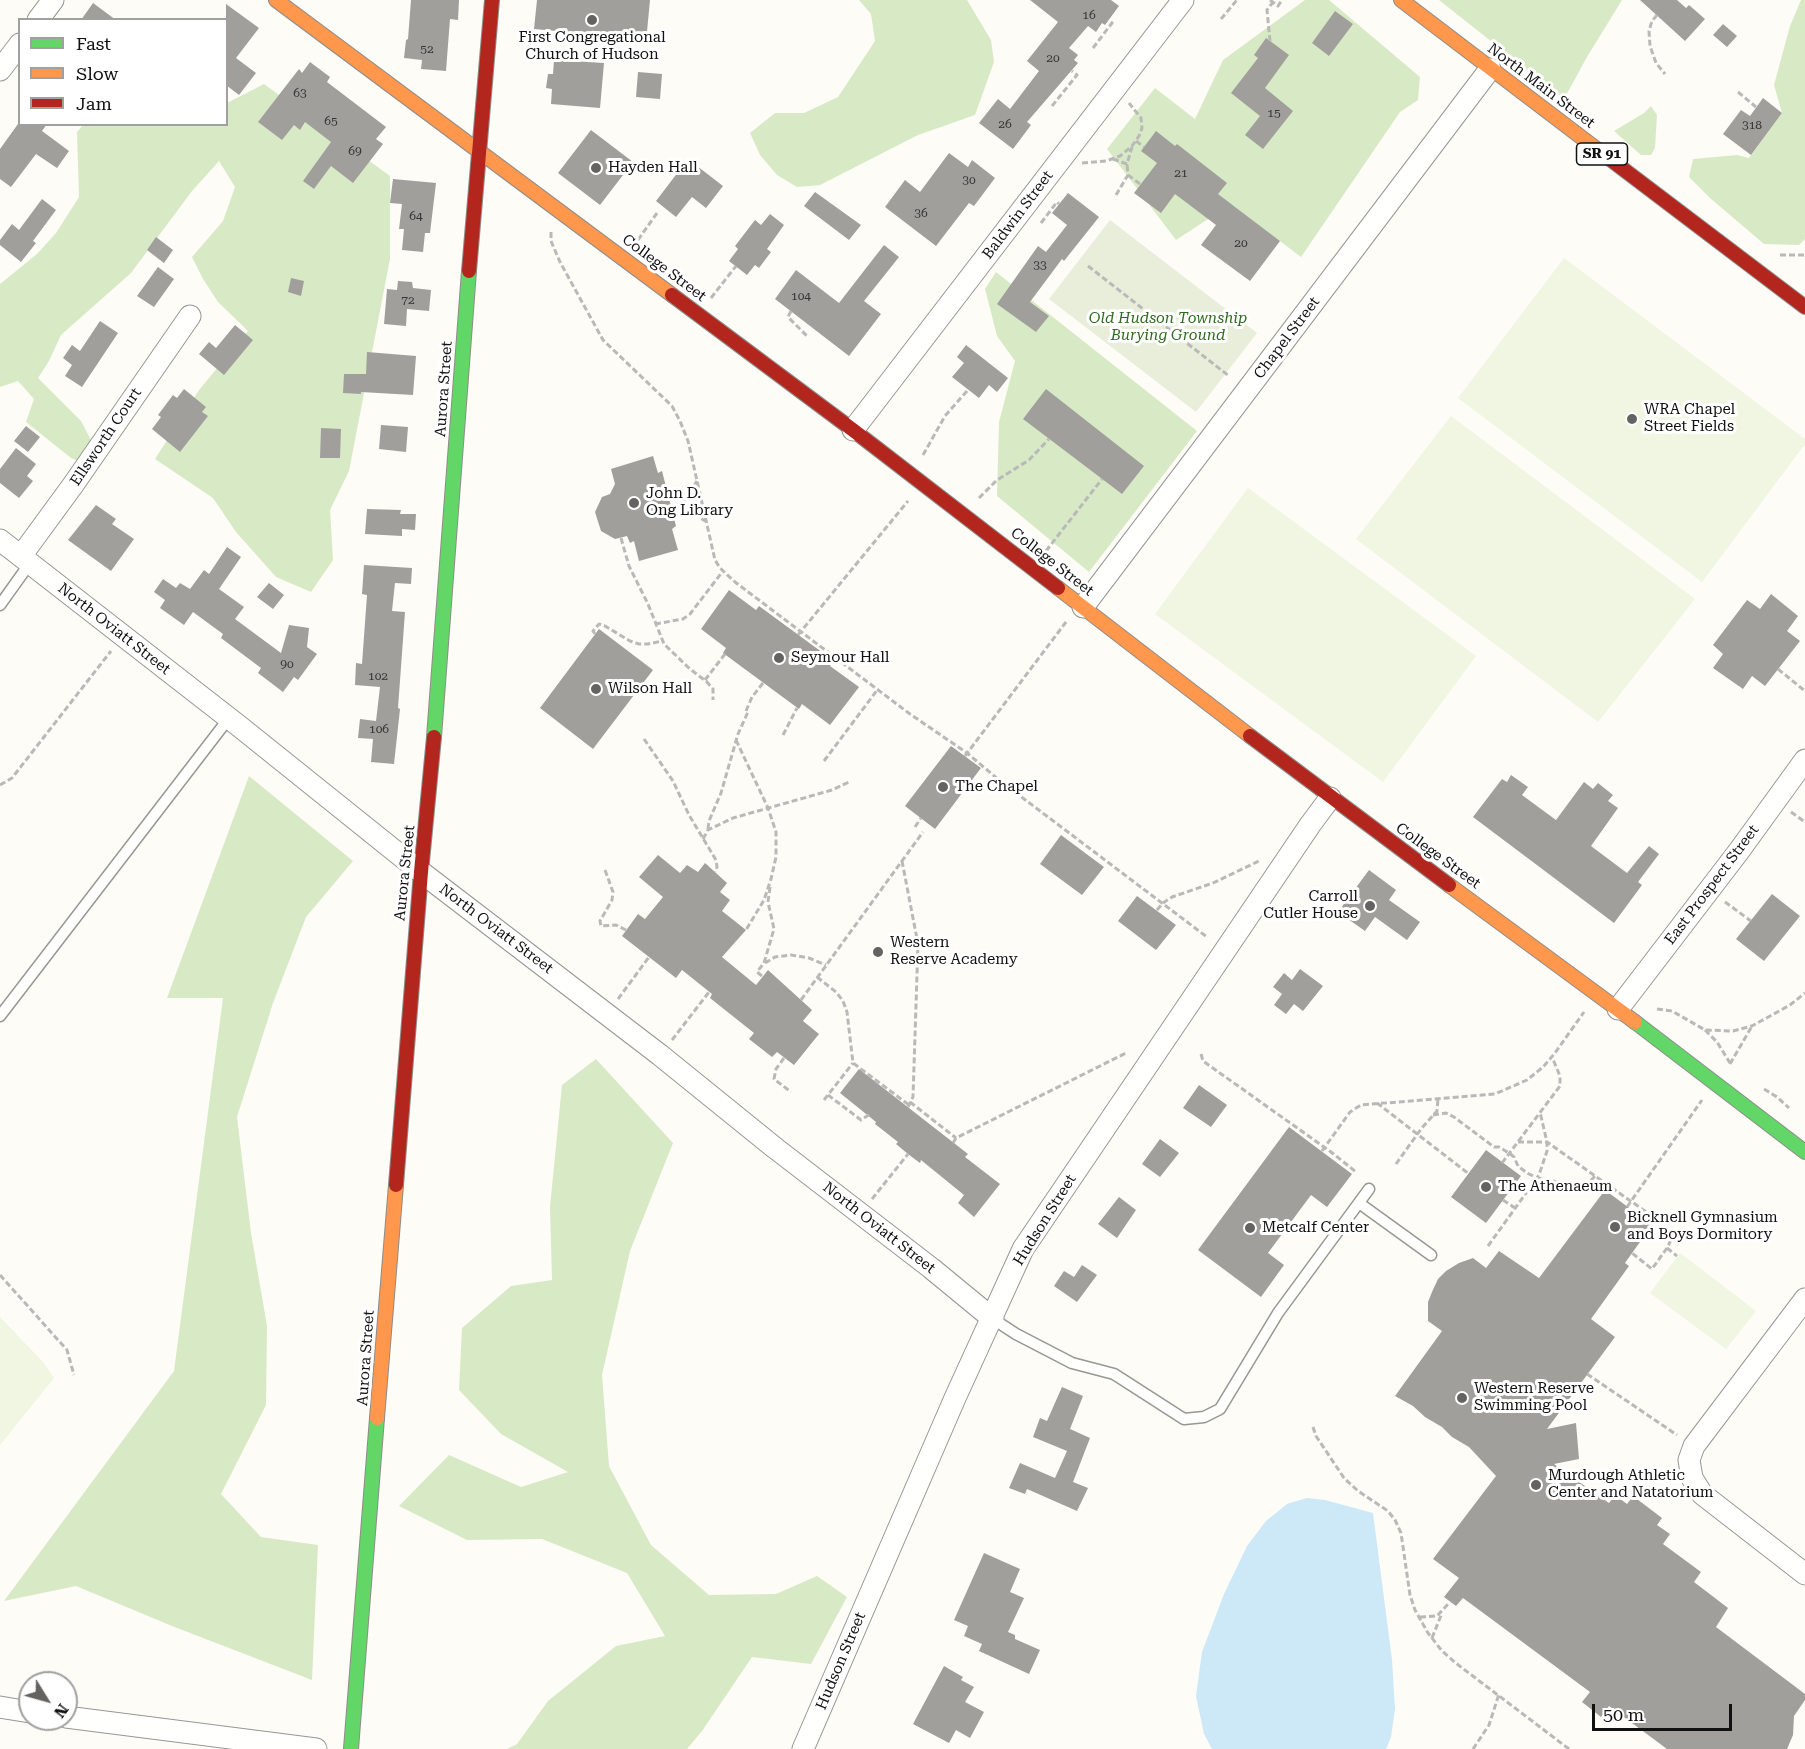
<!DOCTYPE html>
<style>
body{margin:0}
#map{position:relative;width:1805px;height:1749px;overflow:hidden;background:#fdfcf7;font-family:"Roboto Serif",serif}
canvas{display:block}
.legend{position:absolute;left:18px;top:18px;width:210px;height:108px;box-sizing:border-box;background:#fff;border:2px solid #a0a0a0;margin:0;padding:8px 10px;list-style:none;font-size:18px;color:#111}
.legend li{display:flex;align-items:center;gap:12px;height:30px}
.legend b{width:30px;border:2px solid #a0a0a0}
.north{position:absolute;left:18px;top:1671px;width:60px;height:60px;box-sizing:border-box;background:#fff;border:2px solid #a0a0a0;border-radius:50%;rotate:127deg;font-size:16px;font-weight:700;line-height:24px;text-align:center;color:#111}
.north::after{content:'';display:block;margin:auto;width:21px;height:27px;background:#646362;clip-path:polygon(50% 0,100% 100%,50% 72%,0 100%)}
.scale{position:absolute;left:1592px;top:1704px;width:140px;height:27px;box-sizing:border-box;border:3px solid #111;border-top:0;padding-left:8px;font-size:18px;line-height:21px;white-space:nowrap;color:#111;-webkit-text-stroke:4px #fff;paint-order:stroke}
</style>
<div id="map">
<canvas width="1805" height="1749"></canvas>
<ul class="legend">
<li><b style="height:8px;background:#63d668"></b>Fast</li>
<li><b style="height:8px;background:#ff974d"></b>Slow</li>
<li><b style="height:8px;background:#b3261e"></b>Jam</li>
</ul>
<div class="north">N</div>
<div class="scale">50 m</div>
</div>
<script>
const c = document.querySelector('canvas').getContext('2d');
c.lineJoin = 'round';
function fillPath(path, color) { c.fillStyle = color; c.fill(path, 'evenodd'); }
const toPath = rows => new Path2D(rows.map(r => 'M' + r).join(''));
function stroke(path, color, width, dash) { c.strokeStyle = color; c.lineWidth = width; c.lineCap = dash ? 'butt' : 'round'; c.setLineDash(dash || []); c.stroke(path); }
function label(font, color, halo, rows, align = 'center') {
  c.font = font + ' "Roboto Serif",serif'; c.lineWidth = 6; c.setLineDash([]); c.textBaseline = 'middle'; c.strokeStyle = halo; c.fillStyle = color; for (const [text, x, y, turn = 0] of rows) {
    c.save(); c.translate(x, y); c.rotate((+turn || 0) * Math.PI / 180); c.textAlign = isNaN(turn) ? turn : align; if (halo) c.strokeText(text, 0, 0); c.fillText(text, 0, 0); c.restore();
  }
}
const forest = toPath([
 [859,0,967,0,991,40,994,62,975,115,918,135,820,185,797,187,777,175,760,155,750,133,775,113,804,113,838,97,875,41,871,14],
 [1305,0,1329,0,1420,77,1418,100,1400,112,1301,257,1231,204,1176,240,1107,149,1155,88,1195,119,1223,60],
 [1439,0,1622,0,1587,57,1564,99],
 [1801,0,1805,0,1805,239,1799,245,1764,244,1710,198,1689,177,1693,159,1737,155,1749,158,1782,113,1774,85,1790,26],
 [264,84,390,176,390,259,349,471,330,510,333,560,311,592,276,577,236,532,213,498,155,459,199,390,248,331,218,302,203,279,192,257,223,221,235,187,219,161,192,191,131,273,61,335,49,361,38,378,81,421,93,444,80,462,71,458,26,422,34,399,18,381,0,387,0,284,37,254,56,233,79,197,77,132,83,125,226,124,227,103],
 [1651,106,1657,115,1655,148,1651,155,1641,155,1614,131,1644,113],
 [996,272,1197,431,1089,572,997,496,999,422,1015,361,997,336,985,289],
 [249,776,353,861,306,917,273,1003,237,1117,251,1233,267,1326,266,1405,221,1494,261,1537,318,1545,312,1680,172,1626,76,1586,4,1601,174,1371,223,998,167,998],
 [596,1059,673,1143,630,1251,602,1375,609,1466,651,1545,709,1595,776,1594,817,1576,847,1597,811,1664,752,1657,702,1731,687,1749,507,1749,517,1744,548,1701,616,1646,665,1636,627,1573,542,1539,467,1540,399,1506,449,1455,521,1487,568,1472,501,1434,459,1390,462,1328,511,1286,552,1280,550,1207,562,1085]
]);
const cemetery = toPath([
 [1110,220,1257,333,1196,412,1049,299]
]);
const pitch = toPath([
 [1564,258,1805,439,1805,444,1702,582,1458,398],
 [1451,416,1695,599,1598,722,1356,539],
 [1248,488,1476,656,1383,782,1155,614],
 [1680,1253,1756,1311,1726,1349,1650,1293],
 [0,1317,43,1362,54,1378,0,1445]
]);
const water = toPath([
 [1307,1498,1325,1500,1373,1513,1392,1660,1395,1709,1391,1737,1386,1749,1212,1749,1204,1734,1196,1696,1202,1652,1224,1594,1247,1546,1266,1521,1287,1504]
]);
const building = toPath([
 [411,0,459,0,458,20,450,19,446,71,421,69,422,60,404,58,406,40,408,39],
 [537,0,650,0,646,42,599,38,599,35,534,29],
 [1030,0,1111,0,1119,6,1105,25,1102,23,1096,32,1088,26,1069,48,1078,55,1074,60,1078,63,1027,122,1031,125,1013,149,979,123,998,99,1010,109,1039,71,1027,61,1058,22],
 [1640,0,1677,0,1686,8,1689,5,1705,19,1685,41],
 [93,3,116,20,81,20],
 [226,4,259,28,236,58,256,73,239,95,226,85],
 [1335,11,1353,24,1329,56,1312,43],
 [1723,24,1737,36,1727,47,1713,35],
 [1266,38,1289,55,1265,88,1293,111,1263,149,1245,135,1260,116,1231,93,1258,58,1254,55],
 [554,60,604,63,600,108,551,104,552,89,546,88,548,74,553,74],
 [310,62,330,77,327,82,386,127,376,139,383,144,353,183,331,166,314,189,303,181,331,142,305,122,300,130,294,125,282,140,258,122,299,69,302,73],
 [638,72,662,74,660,99,636,97],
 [1763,98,1782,113,1751,155,1723,134,1741,110,1750,116],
 [18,124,47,124,42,131,69,151,57,168,36,154,11,187,0,179,0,149],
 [591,130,633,162,600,205,558,173],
 [1156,131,1175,146,1177,144,1227,183,1218,194,1280,241,1250,281,1201,245,1216,225,1175,194,1161,213,1134,193,1157,163,1141,151],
 [949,153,968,167,972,160,995,178,974,206,969,203,936,246,885,207,905,180,920,192],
 [688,159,723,186,706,208,692,197,676,217,656,201],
 [393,179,436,183,430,233,425,233,423,252,402,250,404,229,399,229,402,204,390,203],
 [815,192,861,225,849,240,804,206],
 [1068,193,1099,217,1064,261,1062,259,1030,302,1049,316,1036,332,997,304,1038,246,1046,252,1067,225,1052,213],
 [42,199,56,210,33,241,36,243,21,262,0,245,0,240,12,224,19,230],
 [770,214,784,225,767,249,771,252,759,268,755,265,747,275,729,261,738,249,735,246,755,220,761,225],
 [156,237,173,250,164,263,147,250],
 [884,245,899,257,864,301,881,314,849,356,775,299,796,270,839,303],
 [158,267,174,279,154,307,137,296],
 [291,278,304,281,301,296,288,292],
 [398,281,412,282,413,288,431,290,429,311,407,309,406,326,384,324,387,289,397,290],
 [100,321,118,333,82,387,65,376,72,365,63,358,72,345,80,351],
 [235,325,253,340,224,375,199,354,209,342,216,348],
 [966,345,1008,378,997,392,989,385,979,398,952,377,964,363,957,357],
 [367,352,416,356,413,395,361,392,361,394,343,393,344,374,366,374],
 [184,389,206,407,202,412,208,416,180,452,152,429,161,417,158,415,173,395,177,398],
 [1046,389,1144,466,1122,494,1023,419],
 [381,425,408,427,406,452,379,449],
 [26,426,40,437,28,452,14,441],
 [321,428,341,429,340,458,320,458],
 [16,448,36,464,27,476,33,481,19,498,0,483,0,469],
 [653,456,658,473,662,471,676,526,672,529,678,550,639,561,634,541,630,543,627,536,615,539,601,531,595,512,602,497,610,494,615,484,611,469],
 [96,505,116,519,112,524,134,539,111,571,68,540],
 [367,509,401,510,400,514,416,514,415,530,402,529,402,536,365,534],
 [227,547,241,557,219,589,244,607,235,619,281,653,289,625,309,628,307,647,317,654,298,680,294,677,283,692,258,673,261,668,221,638,223,634,193,612,184,625,160,608,165,600,154,592,163,579,176,588,180,583,190,589,204,570,209,574],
 [364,565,412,568,411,584,395,583,392,611,405,612,398,708,400,709,394,764,371,762,373,739,358,738,360,719,376,721,380,687,355,685,356,663,362,664,367,595,362,594],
 [269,583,284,595,273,609,257,597],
 [729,590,756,610,759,606,834,661,830,666,859,687,830,725,802,704,799,709,723,653,726,648,701,629],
 [1771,594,1798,616,1787,631,1800,641,1765,686,1752,676,1743,689,1713,668,1723,654,1713,645,1747,600,1760,609],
 [599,629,653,670,593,749,540,708],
 [951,746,981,768,935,829,905,806],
 [1511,775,1528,787,1522,795,1556,820,1584,782,1593,789,1598,783,1613,795,1608,801,1618,808,1591,846,1627,873,1649,846,1659,854,1638,882,1642,885,1614,923,1473,817,1502,779,1507,782],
 [1061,835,1104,867,1082,895,1040,864],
 [658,855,680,873,687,865,698,872,705,863,727,883,720,892,730,900,722,911,746,930,722,957,756,985,768,970,812,1010,803,1021,819,1034,794,1065,777,1052,772,1057,749,1039,754,1033,710,998,712,994,682,970,676,978,622,936,638,914,645,919,663,897,639,877],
 [1369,870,1396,890,1389,900,1420,922,1407,940,1375,917,1365,931,1338,912],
 [1772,894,1800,916,1764,961,1736,939],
 [1137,896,1176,925,1156,950,1118,921],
 [1300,969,1323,986,1303,1011,1294,1004,1286,1014,1274,1005,1282,994,1273,987,1284,973,1292,980],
 [859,1069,968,1154,965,1157,1000,1184,974,1217,958,1203,964,1195,921,1160,920,1163,908,1154,896,1144,898,1142,875,1124,876,1122,840,1093],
 [1199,1085,1227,1105,1211,1127,1183,1108],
 [1289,1127,1352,1174,1327,1207,1311,1195,1268,1253,1284,1265,1261,1297,1198,1250],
 [1160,1139,1179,1153,1160,1177,1142,1164],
 [1486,1150,1521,1176,1486,1223,1451,1197],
 [1605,1190,1652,1225,1625,1263,1629,1266,1591,1319,1615,1337,1547,1429,1576,1423,1579,1459,1554,1464,1609,1503,1615,1495,1627,1504,1633,1496,1662,1518,1657,1525,1670,1534,1663,1544,1701,1572,1694,1582,1728,1608,1716,1627,1805,1694,1805,1700,1794,1716,1793,1735,1787,1749,1667,1749,1609,1706,1601,1717,1582,1702,1590,1692,1463,1598,1456,1606,1444,1597,1459,1578,1433,1559,1496,1476,1469,1447,1452,1437,1442,1427,1425,1417,1413,1406,1395,1396,1442,1331,1428,1321,1428,1302,1432,1292,1438,1279,1446,1271,1459,1263,1473,1258,1486,1268,1499,1251,1539,1278],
 [1119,1197,1136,1210,1117,1238,1098,1224],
 [1082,1265,1097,1275,1077,1302,1054,1286,1064,1271,1074,1277],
 [1062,1387,1083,1396,1070,1429,1090,1438,1073,1482,1088,1488,1077,1511,1027,1489,1025,1494,1009,1488,1020,1463,1055,1478,1067,1451,1033,1437,1040,1418,1047,1421],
 [984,1553,1020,1569,1010,1592,1024,1598,1008,1632,1015,1635,1015,1639,1040,1650,1029,1674,979,1651,982,1644,964,1636,968,1626,954,1620],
 [944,1666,963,1677,961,1680,974,1687,965,1702,984,1712,970,1738,956,1730,949,1743,913,1724]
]);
const path = toPath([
 [1270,0,1278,6,1282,0],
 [1657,15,1652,21,1649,31,1650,46,1656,63,1665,74],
 [1221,19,1237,0],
 [1270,41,1267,10,1273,2],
 [1093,48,1112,23,1108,20],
 [1738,92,1756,107],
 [1052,106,1077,75,1072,71],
 [1136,141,1144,147],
 [1113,159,1127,164,1132,147],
 [1082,163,1106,161,1120,156,1132,146,1139,136,1142,128,1141,118,1129,103],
 [1128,175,1140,184],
 [1116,195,1128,175,1127,164],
 [1041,223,1057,202,1059,204],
 [551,232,551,241,560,262,603,340,672,406,680,421,688,441,715,560,720,568,735,582,910,714,967,753,999,780,1207,937],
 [638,240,657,213],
 [1780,255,1805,255],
 [1088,266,1229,376],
 [711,298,736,266],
 [791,311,788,317,807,336],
 [923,455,945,416,968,390],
 [697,481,681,507,707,522],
 [979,498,997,480,1029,460,1049,439],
 [671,510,681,507],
 [621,538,629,566,648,604,664,644,690,669,707,682,713,689,713,700],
 [1046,551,1102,479],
 [655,624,683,619,690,614,723,571],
 [595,634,593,631,599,624,605,626,630,641,639,644,648,644,662,641],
 [798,635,908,501],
 [1778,669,1805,691],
 [705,680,725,654],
 [746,711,752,697,763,683],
 [783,735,797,708],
 [644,739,673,781,689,815,716,860,717,867,715,872],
 [736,740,768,808,776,832,776,857,771,879,764,900,746,930],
 [965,756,1066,622],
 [824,761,878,689],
 [0,785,12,778,111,651],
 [1791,812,1805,822],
 [915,827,921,818],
 [708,829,709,821,721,793,738,734,748,712],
 [703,839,708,830,733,818,832,790,851,781],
 [902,861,918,944,913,1097,908,1107],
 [605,870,613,892,612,900,600,921,601,926,616,925,626,930],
 [1725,902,1751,921],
 [1157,910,1163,903,1172,897,1213,883,1259,861],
 [765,963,775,957,791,955,809,958,826,965],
 [762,976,757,972,764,963,774,929,768,902,770,887],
 [817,977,836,992,843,1001,847,1012,853,1063,909,1105],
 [618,999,649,957],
 [801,1000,923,832],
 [1657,1009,1672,1011,1705,1030,1733,1031,1752,1026,1790,1005,1805,993],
 [1705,1030,1717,1042,1730,1063],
 [672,1040,709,992],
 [1201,1054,1203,1061,1331,1152,1356,1172],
 [784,1058,776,1069,774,1079,791,1092],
 [1730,1064,1752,1026],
 [1764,1089,1777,1097,1789,1108],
 [828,1095,861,1120,870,1114],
 [824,1100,853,1063],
 [910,1102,956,1138],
 [1377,1103,1469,1174],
 [1433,1115,1446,1113,1454,1117,1494,1147,1499,1147,1509,1153,1514,1157,1518,1166,1527,1173,1537,1178,1552,1180,1572,1192,1580,1191,1586,1186,1596,1175],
 [1518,1142,1547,1142,1659,1221,1670,1234,1671,1240,1667,1248,1652,1269,1632,1253],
 [953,1143,956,1138,1126,1053],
 [1322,1151,1350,1112,1361,1105,1495,1094,1527,1080,1543,1067,1555,1053,1584,1012],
 [1502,1163,1560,1086,1560,1076,1552,1057],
 [1396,1164,1421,1129,1437,1111,1438,1099],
 [872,1199,908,1154],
 [1503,1200,1515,1208],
 [1627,1207,1702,1100],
 [1488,1246,1539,1175,1547,1151,1547,1142,1540,1112],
 [1667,1248,1677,1256],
 [0,1275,67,1350,74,1375],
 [1587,1374,1677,1435],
 [1313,1427,1316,1436,1344,1478,1358,1491,1388,1511,1395,1520,1401,1533,1410,1595,1415,1610,1428,1633,1442,1651,1457,1664,1569,1749],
 [1420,1617,1437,1616,1450,1602],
 [1432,1638,1442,1613],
 [1473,1749,1489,1725,1499,1694]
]);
const lane = toPath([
 [0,605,30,563],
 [0,1016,229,718],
 [1359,1203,1431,1255],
 [993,1319,1016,1334,1072,1363,1114,1374,1184,1419,1204,1417,1220,1409,1278,1313,1369,1189]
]);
const street = toPath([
 [38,20,53,0],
 [0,70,20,44],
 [853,430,1183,0],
 [0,540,239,726,421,872,660,1055,775,1148,931,1268,993,1319],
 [21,556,73,485,190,316],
 [1083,607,1490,69],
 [1618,1009,1739,851,1805,760],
 [1805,1299,1694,1446,1689,1460,1692,1478,1702,1494,1805,1574],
 [0,1707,30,1712],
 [66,1717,316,1749],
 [803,1749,955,1398,1023,1249,1310,825,1330,798]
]);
const fast = toPath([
 [434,737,469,271],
 [1635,1022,1805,1152],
 [351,1749,377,1418]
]);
const slow = toPath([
 [276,0,672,295],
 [1401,0,1598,150],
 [1058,588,1250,736],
 [1449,885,1635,1022],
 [377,1418,396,1185]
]);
const jam = toPath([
 [1598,150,1805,307],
 [469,271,492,0],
 [672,295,853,430,1058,588],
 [1250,736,1449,885],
 [396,1185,421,872,434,737]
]);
const markers = [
 [592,20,6,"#646362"],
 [596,168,6,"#646362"],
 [1632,419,6,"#646362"],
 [634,503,6,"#646362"],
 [779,658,6,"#646362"],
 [596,689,6,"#646362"],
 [943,787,6,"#646362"],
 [1370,906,6,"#646362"],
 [878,952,6,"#646362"],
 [1486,1187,6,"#646362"],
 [1615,1227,6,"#646362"],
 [1250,1228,6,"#646362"],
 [1462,1398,6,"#646362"],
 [1536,1485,6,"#646362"]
];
const numberNames = [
 ["16",1089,15],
 ["52",427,49],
 ["20",1053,58],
 ["63",300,93],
 ["15",1274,113],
 ["65",331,121],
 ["26",1005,124],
 ["318",1752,125],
 ["69",355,151],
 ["21",1181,173],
 ["30",969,180],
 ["36",921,213],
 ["64",416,216],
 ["20",1241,243],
 ["33",1040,265],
 ["104",801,296],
 ["72",408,300],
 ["90",287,664],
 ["102",378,676],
 ["106",379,729]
];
const shields = [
 [1602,154,51]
];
const shieldNames = [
 ["SR 91",1602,154]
];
const poiNames = [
 ["First Congregational",592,38,"center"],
 ["Church of Hudson",592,55,"center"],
 ["Hayden Hall",608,168],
 ["WRA Chapel",1644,410],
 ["Street Fields",1644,427],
 ["John D.",646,494],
 ["Ong Library",646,511],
 ["Seymour Hall",791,658],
 ["Wilson Hall",608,689],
 ["The Chapel",955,787],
 ["Carroll",1358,897,"right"],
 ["Cutler House",1358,914,"right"],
 ["Western",890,943],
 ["Reserve Academy",890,960],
 ["The Athenaeum",1498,1187],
 ["Bicknell Gymnasium",1627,1218],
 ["and Boys Dormitory",1627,1235],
 ["Metcalf Center",1262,1228],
 ["Western Reserve",1474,1389],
 ["Swimming Pool",1474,1406],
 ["Murdough Athletic",1548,1476],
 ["Center and Natatorium",1548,1493]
];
const streetNames = [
 ["North Main Street",1541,86,37],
 ["Baldwin Street",1018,215,-53],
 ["College Street",664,268,37],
 ["Chapel Street",1287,338,-53],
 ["Aurora Street",444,389,-86],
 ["Ellsworth Court",106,437,-56],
 ["College Street",1052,562,38],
 ["North Oviatt Street",114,629,38],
 ["College Street",1438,856,36],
 ["Aurora Street",405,873,-84],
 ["East Prospect Street",1712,885,-53],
 ["North Oviatt Street",496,929,37],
 ["Hudson Street",1045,1220,-58],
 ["North Oviatt Street",879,1228,38],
 ["Aurora Street",366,1358,-86],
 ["Hudson Street",841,1661,-67]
];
const parkNames = [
 ["Old Hudson Township",1168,319],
 ["Burying Ground",1168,336]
];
fillPath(forest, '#d8eac5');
fillPath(cemetery, '#e9eedb');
fillPath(pitch, '#f0f6e1');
fillPath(water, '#cde8f7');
fillPath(building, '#a19f9c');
stroke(lane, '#979795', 13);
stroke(street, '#979795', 23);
stroke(fast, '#8e8d8b', 16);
stroke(slow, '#8e8d8b', 16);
stroke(jam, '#8e8d8b', 16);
stroke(path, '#b9b9b8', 3, [6, 3]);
stroke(lane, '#fffffe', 10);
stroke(street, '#fffffe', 21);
stroke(fast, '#63d668', 14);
stroke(slow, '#ff974d', 14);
stroke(jam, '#b3261e', 14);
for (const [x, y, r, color] of markers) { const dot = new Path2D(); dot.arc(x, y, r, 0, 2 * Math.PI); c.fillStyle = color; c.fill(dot); stroke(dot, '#fff', 2); }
label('12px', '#353434', null, numberNames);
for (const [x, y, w] of shields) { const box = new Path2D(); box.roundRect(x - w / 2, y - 11, w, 22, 4.5); c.fillStyle = '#fff'; c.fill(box); stroke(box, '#111', 1.5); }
label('bold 14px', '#111', null, shieldNames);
label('15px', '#111', '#fff', poiNames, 'left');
label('15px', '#111', '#fff', streetNames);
label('italic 15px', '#2f6b1f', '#fff', parkNames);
</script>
